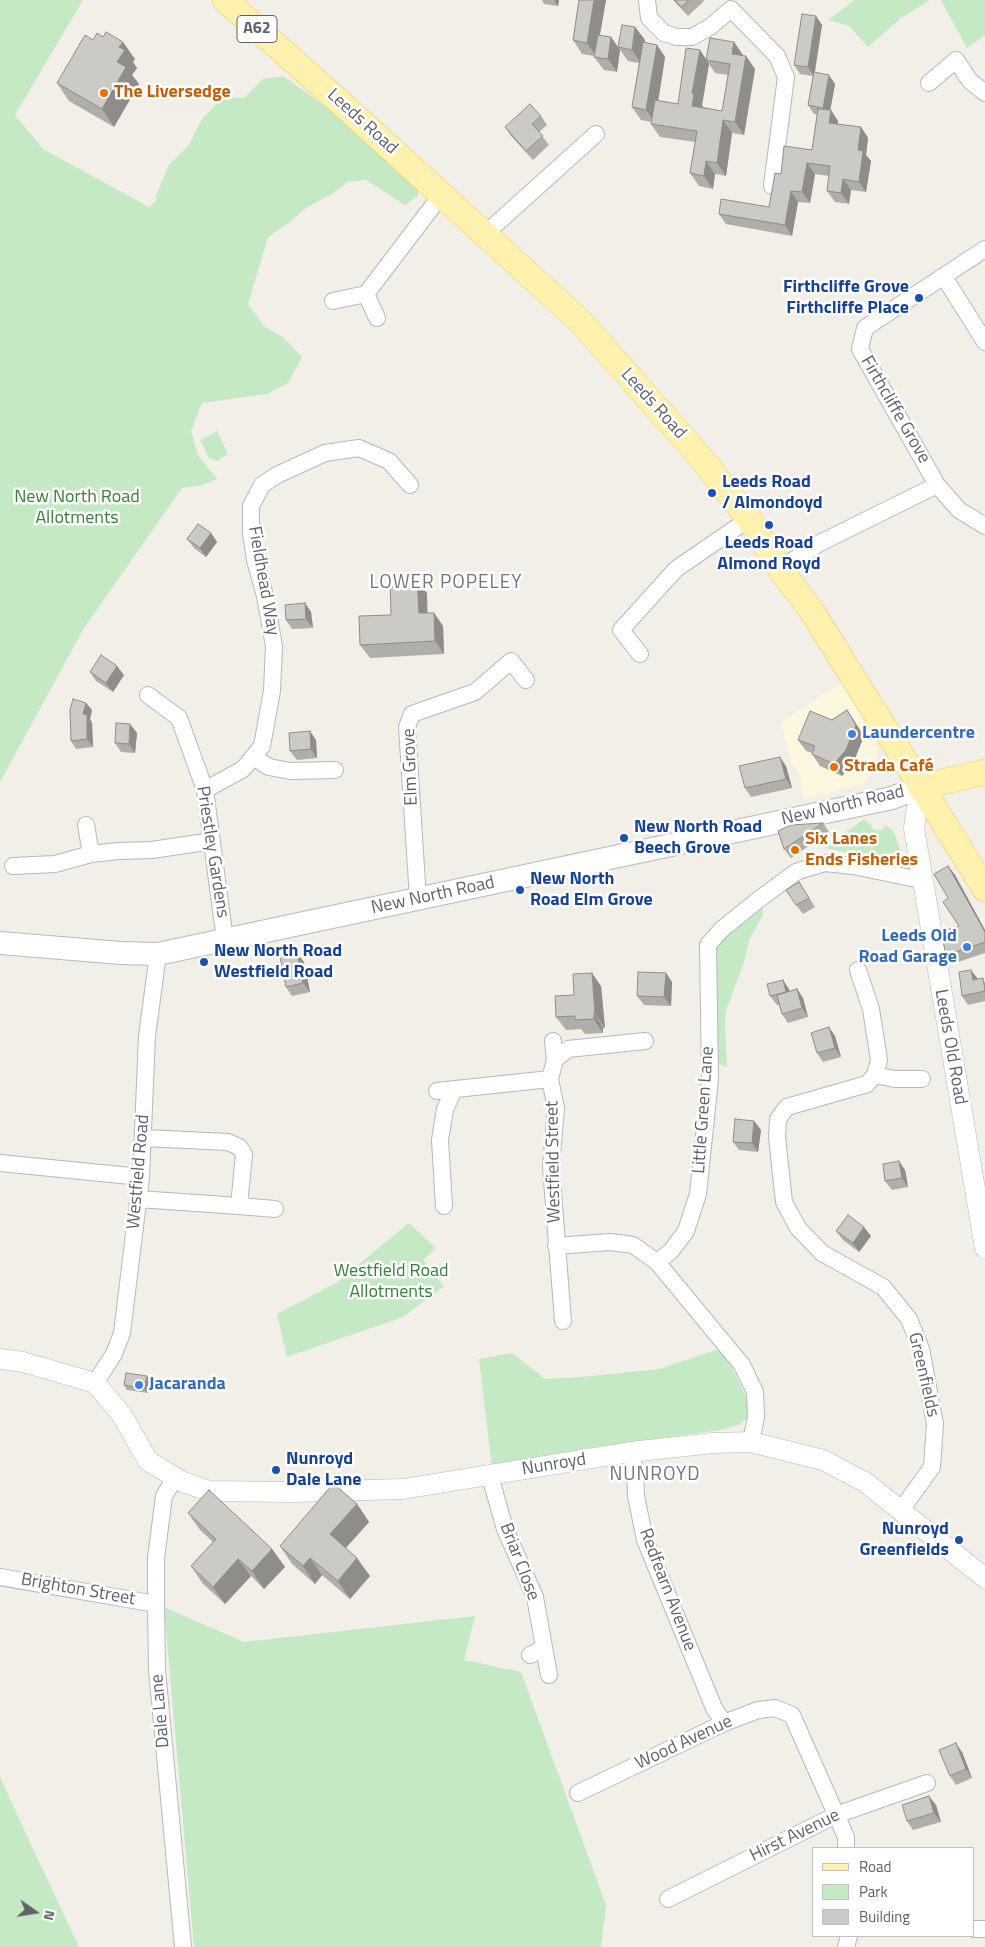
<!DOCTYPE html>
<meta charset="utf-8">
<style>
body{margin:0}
#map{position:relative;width:985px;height:1947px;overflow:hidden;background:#f1efe8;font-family:"Titillium Web",sans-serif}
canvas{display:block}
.legend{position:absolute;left:812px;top:1847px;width:162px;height:90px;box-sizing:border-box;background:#fff;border:1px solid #bfc1c3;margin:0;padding:6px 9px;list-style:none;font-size:15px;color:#5f6368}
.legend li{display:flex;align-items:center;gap:10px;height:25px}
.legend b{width:25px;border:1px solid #bfc1c3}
.north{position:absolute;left:10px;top:1887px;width:50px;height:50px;-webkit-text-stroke:4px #fff;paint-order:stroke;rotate:103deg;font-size:14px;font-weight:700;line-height:20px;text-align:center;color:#5f6368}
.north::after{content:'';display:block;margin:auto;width:18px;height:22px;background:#5f6368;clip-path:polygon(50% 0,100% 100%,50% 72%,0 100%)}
</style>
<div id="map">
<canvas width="985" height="1947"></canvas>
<ul class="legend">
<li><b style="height:6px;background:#fff2af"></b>Road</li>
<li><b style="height:14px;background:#c5e8c5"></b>Park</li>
<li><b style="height:14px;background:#cccac5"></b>Building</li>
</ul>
<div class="north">N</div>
</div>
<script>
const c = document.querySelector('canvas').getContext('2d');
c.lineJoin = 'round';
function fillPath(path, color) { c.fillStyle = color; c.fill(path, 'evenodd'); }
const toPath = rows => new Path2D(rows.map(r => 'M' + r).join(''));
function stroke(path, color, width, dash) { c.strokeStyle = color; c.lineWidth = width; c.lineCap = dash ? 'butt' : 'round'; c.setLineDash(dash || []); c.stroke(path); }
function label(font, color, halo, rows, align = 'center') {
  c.font = font + ' "Titillium Web",sans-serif'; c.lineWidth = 5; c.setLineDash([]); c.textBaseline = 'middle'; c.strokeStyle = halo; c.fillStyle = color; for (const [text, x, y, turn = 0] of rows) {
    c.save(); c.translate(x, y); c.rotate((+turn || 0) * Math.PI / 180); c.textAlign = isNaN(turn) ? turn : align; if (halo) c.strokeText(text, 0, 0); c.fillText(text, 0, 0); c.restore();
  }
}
const commercial = toPath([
 [844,681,879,739,875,770,863,784,804,799,801,778,791,761,781,723]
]);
const green = toPath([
 [0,0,83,0,15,115,43,149,149,207,157,200,156,196,169,165,189,145,202,119,223,97,244,98,263,79,283,76,363,133,418,182,418,196,405,205,366,180,348,182,332,194,304,209,290,222,268,237,248,304,264,326,284,338,302,357,288,383,267,394,202,403,191,431,198,455,217,479,203,485,182,488,84,628,0,782],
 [855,0,930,0,901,18,868,47,849,26,828,20],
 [941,0,985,0,985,35,967,48],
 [217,431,228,454,217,461,209,458,200,440],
 [864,819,870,824,874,830,882,830,886,825,894,832,900,849,898,856,893,860,883,860,825,848],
 [762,904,763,915,750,938,743,965,726,1010,725,1024,727,1067,716,1062,715,950,722,937],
 [409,1223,436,1248,423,1260,444,1286,403,1317,287,1357,277,1314,336,1283],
 [719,1349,735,1373,748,1402,748,1418,739,1425,720,1430,587,1448,492,1467,479,1359,512,1353,545,1379,582,1377,659,1369],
 [164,1607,244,1642,475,1616,464,1660,521,1672,606,1905,601,1947,194,1947],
 [0,1777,27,1836,79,1947,0,1947]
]);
const minor = toPath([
 [647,0,649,18,664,33,677,37,692,37,710,27,731,9,777,56,786,77,772,186],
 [929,83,956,60,970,81,985,93],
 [485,234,596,134],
 [985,249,865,328,860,349,937,485,959,510,985,526],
 [944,277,985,342],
 [366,294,377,318],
 [333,301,366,294,442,194],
 [780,569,818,544,937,485],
 [640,654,621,630,676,569,749,519],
 [148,695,179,718,205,790,225,940],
 [253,757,269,767,290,771,335,770],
 [205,790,243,769,262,746,272,691,274,646,265,596,255,560,251,533,251,506,262,485,277,475,325,453,359,448,389,461,410,485],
 [86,825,91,854],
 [13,866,55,864,91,854,118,851,152,850,212,841],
 [418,899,407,727,412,714,475,692,511,661,526,680],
 [858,970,871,1009,879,1060,875,1075,867,1084,787,1107,778,1119,777,1137,784,1202,798,1228,822,1253,883,1287,909,1319,921,1349,935,1424,932,1467,901,1510],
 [553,1041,555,1060,550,1079,556,1108,551,1167,563,1321],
 [555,1060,568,1049,645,1041],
 [875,1075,895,1079,922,1079],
 [437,1091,550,1079],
 [0,1163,141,1177],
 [138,1199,239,1206,244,1154,239,1147,228,1142,144,1138],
 [239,1206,275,1209],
 [444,1206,440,1140,445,1109,454,1090],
 [556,1246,610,1242,633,1245,657,1262,742,1365,755,1392,756,1417,751,1442],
 [657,1262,671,1251,686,1231,698,1194,710,1079,708,945,721,930,758,900,796,872,808,868,825,863,853,866,921,880],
 [95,1383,114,1354,122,1333,141,1177,147,1036,158,954],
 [630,1452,635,1469,636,1496,645,1540,714,1708,724,1723],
 [490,1476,505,1529,535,1597,549,1675],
 [175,1478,164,1496,156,1558,156,1604,157,1670,183,1947],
 [0,1577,156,1604],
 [530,1655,544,1648],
 [578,1793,724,1723,758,1710,775,1708,792,1715,846,1837,846,1848],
 [668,1899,836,1815,927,1783],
 [974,1929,985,1929],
 [846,1947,849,1936]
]);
const tertiary = toPath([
 [920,787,914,828,985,1248],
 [0,1359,23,1362,95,1383,122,1415,148,1461,183,1482,209,1491,294,1492,403,1489,630,1452,713,1443,751,1442,823,1460,865,1482,985,1578]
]);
const secondary = toPath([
 [0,943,121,953,158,954,892,798,920,787]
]);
const primary = toPath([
 [225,0,332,95,581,322,702,459,749,519,780,569,811,610,985,889],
 [920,787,985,772]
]);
const wall = toPath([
 [542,0,559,0,558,6,544,4],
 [579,0,606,0,600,35,611,37,620,50,617,72,604,70,594,57,594,56,582,54,573,40],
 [673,0,703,0,704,1,688,16],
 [816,16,822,25,815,72,835,84,830,110,838,121,838,124,861,127,868,138,866,155,871,161,866,192,851,190,849,204,835,202,827,191,829,176,815,174,810,203,798,202,792,236,726,224,719,214,769,207,781,174,812,150,817,114,814,114,808,105,813,76,800,74,794,65],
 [635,27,645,40,644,43,657,45,665,57,658,101,678,104,700,50,706,59,734,42,743,56,755,69,744,135,732,133,726,176,715,174,713,189,699,186,690,173,695,142,660,137,651,124,652,122,641,120,632,107,639,63,628,61,618,47],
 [709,64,715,73,728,75,722,111,703,107,702,105],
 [93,40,135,59,133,62,137,68,132,75,139,84,114,127,69,101,57,83],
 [541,116,547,125,539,132,549,145,533,160,511,136,505,127],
 [211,533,217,542,206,557,194,548,187,539],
 [427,593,427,613,434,613,443,626,444,654,370,658,360,645,391,615],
 [305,603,311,612,313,628,292,629,286,620],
 [90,672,124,675,113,692,96,681],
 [86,703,92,710,90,719,92,723,93,747,76,749,71,741],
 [847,710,864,736,854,761,842,776,820,766,812,754,812,753,806,751,798,740],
 [130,724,137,733,135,753,121,752,115,743],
 [316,740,317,758,297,760,290,751],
 [786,766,792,788,751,797,745,788],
 [823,823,829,832,791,858,784,849],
 [948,866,955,875,985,930,985,953,952,964,946,955,959,926,948,898],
 [799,882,815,907,803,914,796,905],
 [297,953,304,962,310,992,292,996,286,987],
 [666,973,672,982,671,1006,644,1005,637,996],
 [978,979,985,982,985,1001,968,1005,962,996],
 [783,980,789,991,797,989,803,998,808,1017,788,1023,782,1014,779,1005,777,1005,770,996],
 [601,986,605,1028,603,1028,603,1033,585,1034,581,1029,566,1030,556,1017,574,995],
 [835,1036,841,1057,823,1062,817,1053],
 [754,1121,761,1130,758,1152,739,1150,733,1142],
 [905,1170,908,1187,892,1190,885,1181],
 [836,1231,871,1236,859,1252,843,1240],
 [150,1381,148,1393,127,1390,124,1385],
 [357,1504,369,1522,346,1548,370,1576,350,1599,322,1575,315,1584,292,1564,280,1546],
 [188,1513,272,1549,285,1567,264,1589,251,1576,225,1604,203,1584,191,1566,213,1542,200,1530],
 [962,1752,972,1778,956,1785,950,1776],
 [936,1805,941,1822,913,1830,907,1821]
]);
const shadedWall = toPath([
 [554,0,559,0,558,6],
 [594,0,606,0,596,56,587,43],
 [816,16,822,25,814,76,808,67],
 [635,27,645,40,641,63,632,50],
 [611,37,620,50,617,72,608,59],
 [123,42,135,59,133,62,137,68,132,75,139,84,114,127,102,109,117,62,119,47],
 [734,42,743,55,741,67,732,54],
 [657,45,665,57,655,122,646,110],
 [700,50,709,64,702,105,703,107,701,119,692,106,692,93],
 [746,56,755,69,744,135,735,122],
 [829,75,835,84,829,117,823,108],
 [831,110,838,121,836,134,829,123],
 [723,120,732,133,726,176,717,163],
 [861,127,868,138,866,155,871,161,866,192,859,182,858,150],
 [706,161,715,174,713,189,704,176],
 [807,163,815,174,810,203,802,192],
 [843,179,851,190,849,204,841,193],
 [791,191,798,202,792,236,785,225],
 [211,533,217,542,206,557,200,548],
 [417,580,427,593,428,627,419,613],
 [305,603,311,612,313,628,306,619],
 [434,613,443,626,444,654,435,641],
 [117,666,124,675,113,692,106,683],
 [86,703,92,710,90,719,92,723,93,747,87,739,83,714],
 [847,710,864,736,854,761,842,776,834,764],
 [130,724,137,733,135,753,129,744],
 [310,731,316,740,317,758,311,749],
 [780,757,786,766,792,788,786,779],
 [948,866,955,875,985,930,985,932],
 [297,953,304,962,310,992,303,983],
 [971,970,978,979,973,980],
 [592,973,601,986,605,1028,595,1014],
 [666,973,672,982,671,1006,664,997],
 [783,980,789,989,792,1001,786,992],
 [797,989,803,998,808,1017,802,1008],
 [594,1014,603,1028,603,1033,594,1019],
 [829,1027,835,1036,841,1057,835,1048],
 [754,1121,761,1130,758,1152,752,1143],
 [899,1161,905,1170,908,1187,902,1178],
 [864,1227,871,1236,859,1252,853,1243],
 [147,1376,150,1381,148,1393,144,1389],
 [357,1504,369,1522,342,1552,330,1534],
 [272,1549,285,1567,264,1589,252,1571],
 [310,1558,322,1575,315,1584,303,1566],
 [357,1558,370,1576,350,1599,338,1581],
 [238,1559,251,1576,225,1604,213,1587],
 [956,1743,962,1752,972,1778,966,1769],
 [929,1796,936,1805,941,1822,934,1813]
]);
const building = toPath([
 [579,0,594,0,587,43,573,40,579,0],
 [675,0,689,0,681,7,675,0],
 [802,14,816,16,808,67,794,65,802,14],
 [622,25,635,27,632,50,618,47,622,25],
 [106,32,123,42,119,47,125,50,117,62,126,67,102,109,57,83,85,35,93,40,97,33,103,37,106,32],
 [598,35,611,37,608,59,594,57,598,35],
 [710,38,734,42,732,54,746,56,735,122,723,120,717,163,706,161,704,176,690,173,697,131,651,124,655,100,678,104,686,48,700,50,692,93,694,94,692,106,722,111,730,64,706,60,710,38],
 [643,42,657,45,646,110,632,107,643,42],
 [814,72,829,75,823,108,808,105,814,72],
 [530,104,541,116,532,124,543,136,526,151,505,127,530,104],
 [818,109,831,110,829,123,861,127,858,150,863,151,859,182,843,179,841,193,827,191,830,166,807,163,802,192,791,191,785,225,719,214,721,199,769,207,775,173,781,174,784,146,812,150,818,109],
 [198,524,211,533,200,548,187,539,198,524],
 [417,580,419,613,434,613,435,641,360,645,359,616,391,615,390,581,417,580],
 [305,603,306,619,286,620,285,605,305,603],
 [101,655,117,666,106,683,90,672,101,655],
 [73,699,86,703,83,714,87,715,87,739,71,741,70,710,73,699],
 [847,710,856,725,846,750,834,764,812,754,815,746,798,740,810,711,832,720,847,710],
 [116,723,130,724,129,744,115,743,116,723],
 [310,731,311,749,290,751,289,733,310,731],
 [780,757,786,779,745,788,739,766,780,757],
 [823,823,784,849,778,831,791,825,823,823],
 [948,866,985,932,985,942,946,955,941,932,959,926,943,902,948,898,934,874,948,866],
 [799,882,809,898,796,905,786,890,799,882],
 [297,953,303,983,286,987,280,957,297,953],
 [971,970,973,980,983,978,985,991,962,996,959,972,971,970],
 [638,972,666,973,664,997,637,996,638,972],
 [592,973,595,1014,594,1014,594,1019,575,1020,575,1016,556,1017,555,996,574,995,573,974,592,973],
 [783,980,786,992,770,996,767,984,783,980],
 [797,989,802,1008,782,1014,777,995,797,989],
 [829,1027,835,1048,817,1053,811,1033,829,1027],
 [735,1119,754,1121,752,1143,733,1142,735,1119],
 [899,1161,902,1178,885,1181,883,1164,899,1161],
 [848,1215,864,1227,853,1243,836,1231,848,1215],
 [126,1373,147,1376,144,1389,124,1385,126,1373],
 [332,1485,335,1485,357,1504,330,1534,357,1558,338,1581,310,1558,303,1566,280,1546,332,1485],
 [209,1490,272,1549,252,1571,238,1559,213,1587,191,1566,216,1539,188,1513,209,1490],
 [956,1743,966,1769,950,1776,939,1750,956,1743],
 [929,1796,934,1813,907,1821,902,1805,929,1796]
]);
const markers = [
 [104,93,5,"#e8710a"],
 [919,298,5,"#1a4fb4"],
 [712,493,5,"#1a4fb4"],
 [769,525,5,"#1a4fb4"],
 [852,734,5,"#3f7fe0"],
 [834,767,5,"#e8710a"],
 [624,838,5,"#1a4fb4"],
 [795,850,5,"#e8710a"],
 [520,890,5,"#1a4fb4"],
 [967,947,5,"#3f7fe0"],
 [204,962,5,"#1a4fb4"],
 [139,1385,5,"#3f7fe0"],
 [276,1470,5,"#1a4fb4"],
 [959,1540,5,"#1a4fb4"]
];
const shields = [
 [257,29,40]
];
const shieldNames = [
 ["A62",257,29]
];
const foodNames = [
 ["The Liversedge",114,93],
 ["Strada Café",844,767],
 ["Six Lanes",805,840],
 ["Ends Fisheries",805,861]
];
const streetNames = [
 ["Leeds Road",362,122,42],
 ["Leeds Road",653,404,48],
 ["Firthcliffe Grove",895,410,60],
 ["Fieldhead Way",263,581,80],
 ["Elm Grove",411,767,-92],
 ["New North Road",843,806,-13],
 ["Priestley Gardens",212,852,81],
 ["New North Road",433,896,-12],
 ["Leeds Old Road",950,1047,80],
 ["Little Green Lane",704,1110,-86],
 ["Westfield Street",554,1162,-91],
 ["Westfield Road",139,1172,-85],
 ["Greenfields",923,1375,77],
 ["Nunroyd",554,1465,-9],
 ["Briar Close",519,1562,69],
 ["Brighton Street",78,1590,10],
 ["Redfearn Avenue",667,1590,69],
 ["Dale Lane",161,1711,-95],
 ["Wood Avenue",684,1743,-25],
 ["Hirst Avenue",795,1836,-26]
];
const transitNames = [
 ["Firthcliffe Grove",909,288,"right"],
 ["Firthcliffe Place",909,309,"right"],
 ["Leeds Road",722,483],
 ["/ Almondoyd",722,504],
 ["Leeds Road",769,544,"center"],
 ["Almond Royd",769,565,"center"],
 ["New North Road",634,828],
 ["Beech Grove",634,849],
 ["New North",530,880],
 ["Road Elm Grove",530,901],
 ["New North Road",214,952],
 ["Westfield Road",214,973],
 ["Nunroyd",286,1460],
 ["Dale Lane",286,1481],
 ["Nunroyd",949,1530,"right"],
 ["Greenfields",949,1551,"right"]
];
const parkNames = [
 ["New North Road",77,498],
 ["Allotments",77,519],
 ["Westfield Road",391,1272],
 ["Allotments",391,1293]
];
const shopNames = [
 ["Laundercentre",862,734],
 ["Leeds Old",957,937,"right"],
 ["Road Garage",957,958,"right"],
 ["Jacaranda",149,1385]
];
const neighbourhoodNames = [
 ["LOWER POPELEY",446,583],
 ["NUNROYD",655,1475]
];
fillPath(commercial, '#fef7e0');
fillPath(green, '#c5e8c5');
stroke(minor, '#b5b8bc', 18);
stroke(tertiary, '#b5b8bc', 21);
stroke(secondary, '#b6babf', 24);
stroke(primary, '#f2c960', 26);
stroke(minor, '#fff', 16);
stroke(tertiary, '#fff', 20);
stroke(secondary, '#fff', 22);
stroke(primary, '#fff2af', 25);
fillPath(wall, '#afaea9');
fillPath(shadedWall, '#8f8d8a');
fillPath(building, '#cccac5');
stroke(building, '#8f8d8a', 1);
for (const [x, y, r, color] of markers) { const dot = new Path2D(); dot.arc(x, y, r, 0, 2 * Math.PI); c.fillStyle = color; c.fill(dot); stroke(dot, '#fff', 2); }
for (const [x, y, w] of shields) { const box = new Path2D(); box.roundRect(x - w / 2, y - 13.5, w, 27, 4); c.fillStyle = '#fff'; c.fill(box); stroke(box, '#5f6368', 1); }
label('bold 16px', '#5f6368', null, shieldNames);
label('bold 18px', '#c56008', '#fff', foodNames, 'left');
label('18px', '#5f6368', '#fff', streetNames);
label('bold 18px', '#164399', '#fff', transitNames, 'left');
label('18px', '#348238', '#fff', parkNames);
label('bold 18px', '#366cbe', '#fff', shopNames, 'left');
c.letterSpacing = '1px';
label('19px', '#70757a', '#fff', neighbourhoodNames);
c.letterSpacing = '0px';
</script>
